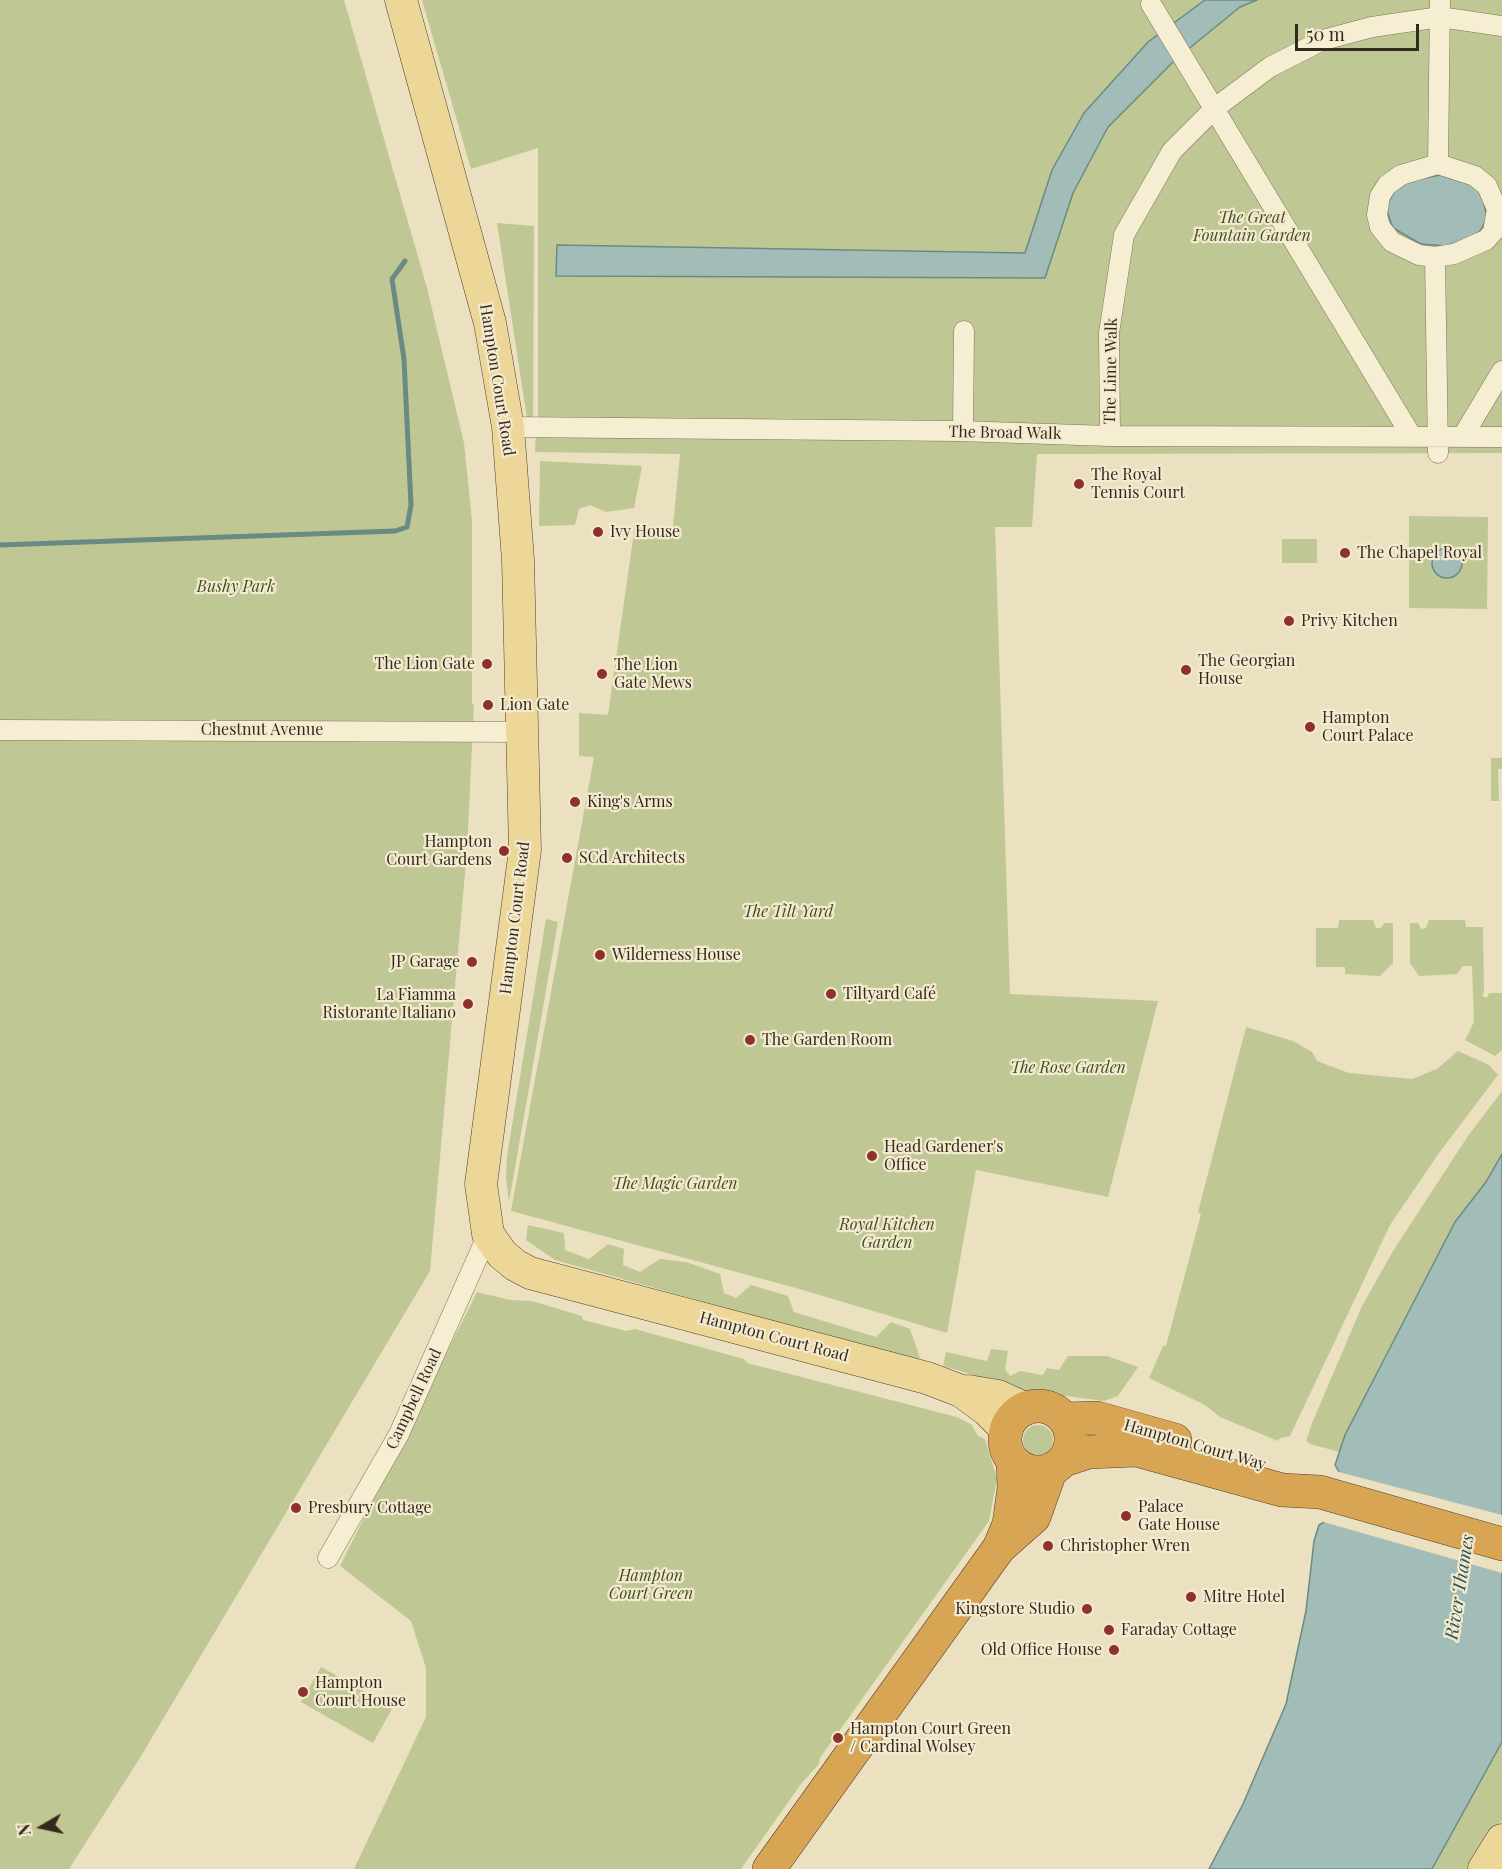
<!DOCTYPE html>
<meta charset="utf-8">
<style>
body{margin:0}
#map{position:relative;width:1502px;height:1869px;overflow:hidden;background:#ebe0c0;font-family:"Playfair Display",serif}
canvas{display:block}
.north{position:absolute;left:12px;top:1797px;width:60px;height:60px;-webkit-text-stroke:4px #f3eacf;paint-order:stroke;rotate:261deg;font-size:16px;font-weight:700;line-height:24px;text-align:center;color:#33291c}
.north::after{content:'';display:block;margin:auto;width:21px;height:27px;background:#33291c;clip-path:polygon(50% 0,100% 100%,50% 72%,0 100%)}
.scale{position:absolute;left:1295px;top:24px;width:124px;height:27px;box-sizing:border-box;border:3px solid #33291c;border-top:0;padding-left:8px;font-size:18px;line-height:21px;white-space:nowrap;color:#33291c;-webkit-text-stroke:4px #f3eacf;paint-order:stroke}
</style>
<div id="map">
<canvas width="1502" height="1869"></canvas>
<div class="north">N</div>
<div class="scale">50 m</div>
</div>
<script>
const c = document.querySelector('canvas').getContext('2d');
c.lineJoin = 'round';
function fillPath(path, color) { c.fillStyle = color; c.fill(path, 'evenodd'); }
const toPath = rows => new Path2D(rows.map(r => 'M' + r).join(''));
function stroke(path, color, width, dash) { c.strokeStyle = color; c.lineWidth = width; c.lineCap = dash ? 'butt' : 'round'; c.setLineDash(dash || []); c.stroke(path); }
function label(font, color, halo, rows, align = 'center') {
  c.font = font + ' "Playfair Display",serif'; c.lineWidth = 4.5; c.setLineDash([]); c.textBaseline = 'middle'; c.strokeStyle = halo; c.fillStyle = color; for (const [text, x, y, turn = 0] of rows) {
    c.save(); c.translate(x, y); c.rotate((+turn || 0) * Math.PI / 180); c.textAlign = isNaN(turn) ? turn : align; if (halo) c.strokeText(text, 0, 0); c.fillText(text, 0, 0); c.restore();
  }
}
const green = toPath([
 [0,0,344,0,427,288,464,443,472,520,472,704,474,705,467,850,430,1271,138,1761,69,1869,0,1869],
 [422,0,1502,0,1502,453,1037,454,1032,527,995,527,1010,994,1158,1001,1108,1197,976,1170,947,1333,796,1288,511,1211,594,757,579,756,579,713,608,715,635,525,673,527,680,454,535,452,536,428,538,429,538,148,471,169],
 [497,223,534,226,533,426,528,425],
 [540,461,642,466,634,508,606,512,590,505,579,509,575,525,539,526],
 [1409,516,1488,517,1487,609,1409,608],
 [1282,539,1317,539,1317,563,1282,563],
 [1491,758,1502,758,1502,769,1498,769,1499,801,1491,801],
 [546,919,558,922,509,1202,506,1178,507,1156],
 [1339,920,1373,920,1376,928,1381,928,1384,923,1393,923,1393,963,1380,976,1345,974,1345,967,1316,967,1316,928,1338,928],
 [1429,920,1465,920,1466,927,1483,927,1484,991,1482,996,1487,998,1489,993,1502,993,1502,1050,1495,1056,1465,1040,1474,1022,1472,966,1463,966,1457,974,1419,976,1410,963,1410,923,1418,923,1421,929,1426,928],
 [1246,1027,1293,1041,1312,1052,1317,1061,1349,1073,1412,1079,1437,1069,1458,1051,1489,1065,1498,1075,1439,1153,1390,1225,1290,1436,1280,1438,1278,1441,1220,1417,1205,1405,1149,1378,1163,1346,1166,1346,1201,1214,1198,1212],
 [1502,1091,1502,1154,1486,1182,1455,1222,1345,1435,1340,1452,1310,1444,1306,1441,1312,1423,1362,1306,1393,1251,1468,1136],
 [528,1225,564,1233,565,1250,589,1259,608,1244,624,1249,623,1265,640,1272,660,1259,686,1262,720,1274,724,1293,736,1298,751,1285,788,1296,794,1312,876,1337,891,1322,910,1329,920,1358,915,1359,769,1320,555,1260,526,1240],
 [477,1292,510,1300,532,1301,582,1316,583,1320,626,1331,635,1329,744,1359,747,1363,957,1417,972,1425,978,1436,985,1439,997,1479,989,1521,820,1758,819,1764,801,1784,741,1869,354,1869,426,1717,426,1668,411,1621,340,1566],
 [991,1349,1008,1351,1005,1369,1010,1376,1020,1371,1043,1375,1047,1368,1059,1370,1068,1356,1107,1356,1138,1367,1118,1396,1104,1401,1028,1391,943,1366,946,1352,987,1361],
 '1023 1440a15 15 0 1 1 30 0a15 15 0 1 1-30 0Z',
 [321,1667,393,1707,373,1743,301,1702],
 [1502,1742,1502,1820,1471,1869,1432,1869]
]);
const water = toPath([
 [1205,0,1257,0,1240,7,1175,60,1108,127,1073,193,1045,278,556,276,557,245,1025,253,1052,170,1084,113,1148,42,1205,0],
 [1440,175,1472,185,1482,194,1487,217,1481,230,1474,236,1446,246,1421,244,1393,228,1387,211,1389,201,1394,192,1410,181,1440,175],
 '1432 563a15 15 0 1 1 30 0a15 15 0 1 1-30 0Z',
 [1502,1154,1502,1742,1432,1869,1209,1869,1243,1804,1286,1704,1306,1611,1314,1541,1319,1525,1324,1522,1339,1472,1335,1465,1345,1435,1455,1222,1486,1182,1502,1154]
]);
const pier = toPath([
 [1335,1471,1502,1515,1502,1573,1320,1521]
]);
const stream = toPath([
 [0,545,395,531,407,527,411,505,404,359,392,279,405,261]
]);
const street = toPath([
 [1151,4,1412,437],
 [1435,257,1454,254,1486,240,1493,232,1497,209,1487,186,1475,176,1438,164],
 [508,427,959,431,1110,436,1502,437],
 [963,431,964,331],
 [1110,436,1109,333,1124,235,1172,151,1215,108,1270,67,1323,40,1372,27,1440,17,1502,26],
 [1463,436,1502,371],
 [1438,453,1435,257,1419,255,1392,242,1380,227,1377,215,1380,196,1387,185,1401,175,1438,164,1440,0],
 [0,730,524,732],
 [328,1558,399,1434,488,1234]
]);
const primary = toPath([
 [401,0,490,323,508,427,518,560,525,850,481,1184,488,1234,502,1254,515,1265,530,1273,927,1378,961,1391,987,1410,1007,1430],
 [968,1391,998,1396,1026,1409],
 [1484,1869,1502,1840]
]);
const highway = toPath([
 '1005 1439a33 33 0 1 1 66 0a33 33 0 1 1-66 0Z',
 [1064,1419,1097,1418,1175,1440],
 [1064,1460,1088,1452,1137,1450,1282,1490,1320,1492,1502,1544],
 [999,1548,1009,1524,1014,1488,1013,1461],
 [769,1869,999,1548,1034,1517,1051,1469]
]);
const markers = [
 [1079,484,6,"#8e312c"],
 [598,532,6,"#8e312c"],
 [1345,553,6,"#8e312c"],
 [1289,621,6,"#8e312c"],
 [487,664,6,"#8e312c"],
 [1186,670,6,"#8e312c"],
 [602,674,6,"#8e312c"],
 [488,705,6,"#8e312c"],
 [1310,727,6,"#8e312c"],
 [575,802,6,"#8e312c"],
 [504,851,6,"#8e312c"],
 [567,858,6,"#8e312c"],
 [600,955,6,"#8e312c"],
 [472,962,6,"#8e312c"],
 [831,994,6,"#8e312c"],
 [468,1004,6,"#8e312c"],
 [750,1040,6,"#8e312c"],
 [872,1156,6,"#8e312c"],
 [296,1508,6,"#8e312c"],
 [1126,1516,6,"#8e312c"],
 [1048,1546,6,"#8e312c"],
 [1191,1597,6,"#8e312c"],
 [1087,1609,6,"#8e312c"],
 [1109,1630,6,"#8e312c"],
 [1114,1650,6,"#8e312c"],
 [303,1692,6,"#8e312c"],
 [838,1738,6,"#8e312c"]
];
const parkNames = [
 ["The Great",1252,218],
 ["Fountain Garden",1252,236],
 ["Bushy Park",236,587],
 ["The Tilt Yard",788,912],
 ["The Rose Garden",1068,1068],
 ["The Magic Garden",675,1184],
 ["Royal Kitchen",887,1225],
 ["Garden",887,1243],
 ["Hampton",651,1576],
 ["Court Green",651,1594]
];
const streetNames = [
 ["The Lime Walk",1111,371,-89],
 ["Hampton Court Road",497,380,81],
 ["The Broad Walk",1005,433,1],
 ["Chestnut Avenue",262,730],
 ["Hampton Court Road",515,918,-83],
 ["Hampton Court Road",774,1337,15],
 ["Campbell Road",414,1399,-65],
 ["Hampton Court Way",1195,1445,16]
];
const poiNames = [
 ["The Royal",1091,475],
 ["Tennis Court",1091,493],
 ["Ivy House",610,532],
 ["The Chapel Royal",1357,553],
 ["Privy Kitchen",1301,621],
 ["The Georgian",1198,661],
 ["House",1198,679],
 ["The Lion Gate",475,664,"right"],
 ["The Lion",614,665],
 ["Gate Mews",614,683],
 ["Lion Gate",500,705],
 ["Hampton",1322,718],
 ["Court Palace",1322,736],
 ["King's Arms",587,802],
 ["Hampton",492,842,"right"],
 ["Court Gardens",492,860,"right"],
 ["SCd Architects",579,858],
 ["Wilderness House",612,955],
 ["JP Garage",460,962,"right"],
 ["Tiltyard Café",843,994],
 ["La Fiamma",456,995,"right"],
 ["Ristorante Italiano",456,1013,"right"],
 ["The Garden Room",762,1040],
 ["Head Gardener's",884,1147],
 ["Office",884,1165],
 ["Palace",1138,1507],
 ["Gate House",1138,1525],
 ["Presbury Cottage",308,1508],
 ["Christopher Wren",1060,1546],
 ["Mitre Hotel",1203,1597],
 ["Kingstore Studio",1075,1609,"right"],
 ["Faraday Cottage",1121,1630],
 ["Old Office House",1102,1650,"right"],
 ["Hampton",315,1683],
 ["Court House",315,1701],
 ["Hampton Court Green",850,1729],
 ["/ Cardinal Wolsey",850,1747]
];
const waterNames = [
 ["River Thames",1460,1587,-81]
];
fillPath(green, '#bfc894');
fillPath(water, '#a2bdb7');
stroke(water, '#6a8a84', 1.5);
fillPath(pier, '#ebe0c0');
stroke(stream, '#6a8a84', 5);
stroke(street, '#827159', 21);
stroke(primary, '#503f2d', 33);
stroke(highway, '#503f2d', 34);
stroke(street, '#f6eed2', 20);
stroke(primary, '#edd798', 32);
stroke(highway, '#d7a554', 33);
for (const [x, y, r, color] of markers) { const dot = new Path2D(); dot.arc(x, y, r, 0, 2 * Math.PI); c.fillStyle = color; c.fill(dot); stroke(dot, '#f3eacf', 2); }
label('italic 16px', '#414e24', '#f3eacf', parkNames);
label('16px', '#33291c', '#f3eacf', streetNames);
label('16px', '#33291c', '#f3eacf', poiNames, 'left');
label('italic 18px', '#2c5252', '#f3eacf', waterNames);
</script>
